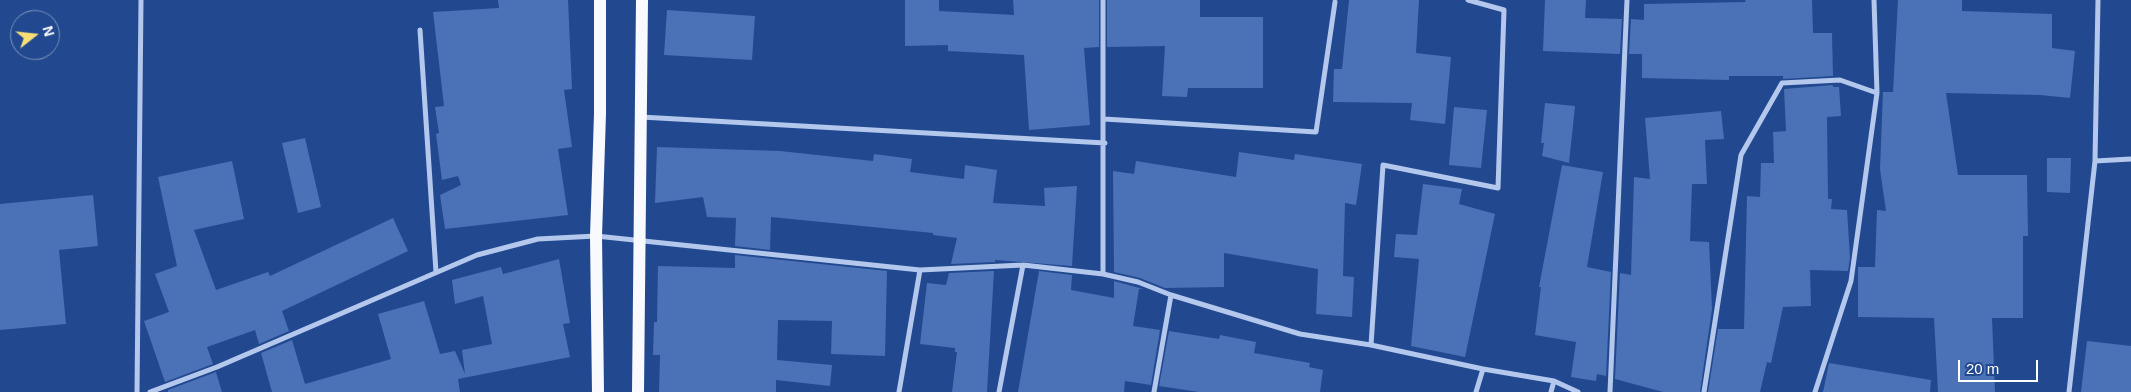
<!DOCTYPE html>
<style>
body{margin:0}
#map{position:relative;width:2131px;height:392px;overflow:hidden;background:#224990;font-family:Arial,sans-serif}
canvas{display:block}
.north{position:absolute;left:10px;top:10px;width:50px;height:50px;box-sizing:border-box;background:#224990;border:1px solid #7a92bc;border-radius:50%;rotate:74deg;font-size:14px;font-weight:700;line-height:20px;text-align:center;color:#fff}
.north::after{content:'';display:block;margin:auto;width:18px;height:22px;background:#f8de75;clip-path:polygon(50% 0,100% 100%,50% 72%,0 100%)}
.scale{position:absolute;left:1958px;top:360px;width:80px;height:22px;box-sizing:border-box;border:2px solid #fff;border-top:0;padding-left:6px;font-size:15px;line-height:18px;white-space:nowrap;color:#fff;-webkit-text-stroke:4px #224990;paint-order:stroke}
</style>
<div id="map">
<canvas width="2131" height="392"></canvas>
<div class="north">N</div>
<div class="scale">20 m</div>
</div>
<script>
const c = document.querySelector('canvas').getContext('2d');
c.lineJoin = 'round';
function fillPath(path, color) { c.fillStyle = color; c.fill(path, 'evenodd'); }
const toPath = rows => new Path2D(rows.map(r => 'M' + r).join(''));
function stroke(path, color, width, dash) { c.strokeStyle = color; c.lineWidth = width; c.lineCap = dash ? 'butt' : 'round'; c.setLineDash(dash || []); c.stroke(path); }
const building = toPath([
 [498,0,568,0,572,89,564,90,572,147,558,149,568,215,445,229,440,195,461,185,458,176,442,180,436,134,439,133,435,107,444,106,433,12,499,8],
 [905,0,939,0,939,11,1014,15,1013,0,1099,0,1099,47,1084,48,1090,125,1029,130,1024,55,948,51,948,45,905,46],
 [1107,0,1200,0,1200,17,1263,17,1263,88,1188,88,1187,97,1162,96,1165,46,1107,47],
 [1349,0,1419,0,1416,53,1451,57,1445,124,1410,120,1412,103,1333,102,1334,69,1342,69],
 [1545,0,1586,0,1585,18,1622,19,1620,54,1543,51],
 [1745,0,1812,0,1813,33,1832,33,1833,76,1783,79,1783,76,1729,76,1729,80,1642,78,1642,54,1629,54,1631,19,1644,20,1644,4,1746,2],
 [1898,0,1962,0,1962,11,2052,14,2052,48,2075,51,2070,98,2040,95,1946,93,1958,175,2027,175,2028,236,2023,236,2023,318,1992,318,1995,392,1938,392,1934,318,1858,317,1858,267,1875,267,1877,210,1886,211,1880,169,1883,92,1893,92],
 [667,10,755,16,752,60,664,55],
 [1833,85,1833,87,1839,87,1841,116,1827,117,1828,199,1832,199,1831,209,1847,210,1850,258,1848,271,1810,270,1811,306,1783,307,1771,363,1767,362,1760,392,1708,392,1718,329,1744,329,1747,196,1760,197,1761,163,1774,163,1773,132,1786,131,1784,89],
 [1545,103,1575,106,1569,163,1542,156,1544,143,1541,143],
 [1454,107,1487,110,1481,168,1449,165],
 [1721,111,1724,139,1705,140,1707,184,1692,184,1690,241,1709,242,1712,309,1700,392,1663,392,1615,379,1620,273,1631,275,1634,177,1650,179,1645,118],
 [305,138,321,207,298,213,282,143],
 [657,147,780,151,873,161,874,154,912,159,910,172,964,179,965,165,997,170,993,203,1045,206,1044,188,1077,186,1072,266,995,260,995,262,951,264,957,238,933,235,933,233,771,217,770,250,735,246,736,218,707,217,703,197,655,203],
 [1239,152,1294,160,1295,154,1362,164,1356,205,1345,203,1343,276,1354,277,1352,317,1316,314,1318,269,1224,253,1224,287,1165,288,1140,278,1114,272,1113,171,1134,174,1136,161,1236,177],
 [2047,158,2071,158,2070,193,2047,192],
 [232,161,244,219,194,230,216,290,268,272,270,276,393,218,408,251,282,311,289,331,259,344,255,330,207,347,213,364,165,382,144,321,169,312,155,274,177,266,158,177],
 [1562,165,1603,172,1587,267,1611,272,1606,376,1597,374,1596,381,1571,377,1576,342,1535,335,1541,287,1539,287],
 [1423,184,1462,189,1459,204,1495,214,1465,357,1411,346,1419,259,1394,257,1396,234,1417,235],
 [93,195,98,246,59,250,66,324,0,330,0,204],
 [735,255,887,271,885,356,831,354,832,321,778,320,777,360,832,365,830,386,776,380,776,392,659,392,660,355,653,355,654,322,657,322,658,266,735,268],
 [559,259,570,323,563,324,570,357,458,379,460,392,272,392,261,353,292,340,305,384,391,359,378,314,424,301,440,354,455,351,465,374,462,350,492,344,483,296,455,304,452,280,501,267,503,274],
 [994,271,987,392,952,392,957,352,955,352,955,348,920,344,927,283,946,285,949,273],
 [1039,271,1072,275,1071,290,1114,298,1114,281,1143,289,1139,289,1133,326,1160,330,1151,385,1125,381,1124,392,1018,392],
 [1169,331,1219,339,1220,335,1256,342,1254,353,1310,363,1309,367,1323,370,1320,392,1199,392,1159,386],
 [2087,341,2131,346,2131,392,2081,392],
 [1829,363,1931,380,1930,392,1823,392],
 [216,372,222,392,168,392,168,390]
]);
const street = toPath([
 [420,30,436,272],
 [641,117,1105,143],
 [1104,119,1316,132,1335,2],
 [2095,161,2131,159],
 [1103,274,1103,0],
 [1371,345,1383,165,1498,188,1504,10,1468,0],
 [137,392,141,0],
 [150,392,217,367,477,255,538,239,596,236,920,270,1023,265,1103,274,1138,282,1171,295,1300,334,1371,345,1483,369,1554,381,1578,392],
 [899,392,920,270],
 [999,392,1023,265],
 [1154,392,1171,295],
 [1476,392,1483,369],
 [1551,392,1554,381],
 [1610,392,1627,0],
 [1704,392,1741,155,1782,83,1840,80,1877,93],
 [1815,392,1851,281,1877,93,1874,0],
 [2069,392,2095,161,2098,0]
]);
const primary = toPath([
 [598,392,596,236,600,114,600,0],
 [638,392,642,0]
]);
fillPath(building, '#4b71b7');
stroke(street, '#b3c8ec', 5);
stroke(primary, '#f9faff', 12);
</script>
